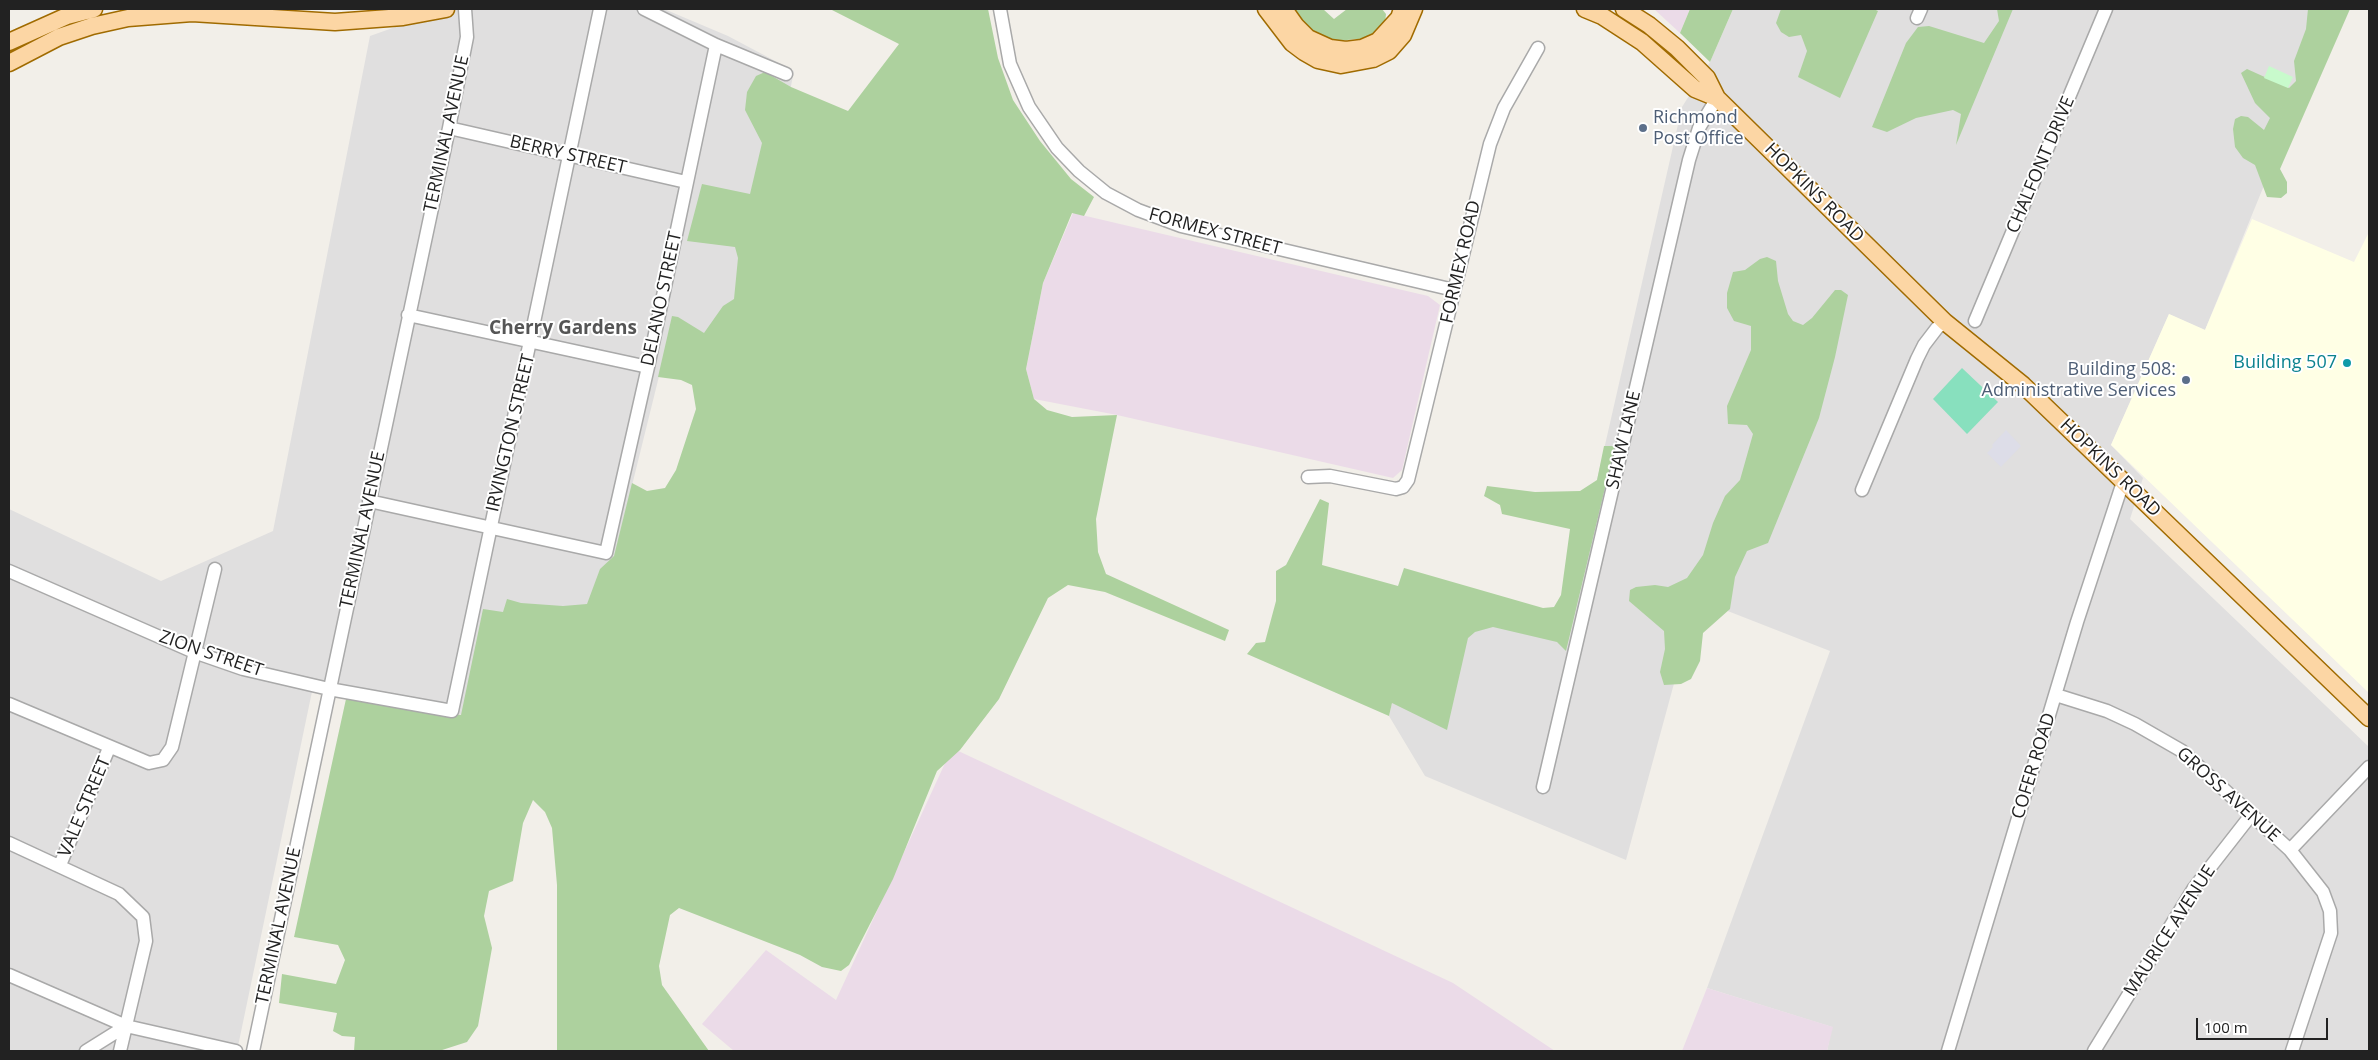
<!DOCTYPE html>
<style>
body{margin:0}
#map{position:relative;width:2378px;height:1060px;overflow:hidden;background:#f2efe9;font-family:"Open Sans",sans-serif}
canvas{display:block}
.frame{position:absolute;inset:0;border:10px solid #222;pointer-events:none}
.scale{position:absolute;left:2196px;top:1018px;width:132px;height:22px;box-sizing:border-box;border:2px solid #222;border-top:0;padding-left:6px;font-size:15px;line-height:18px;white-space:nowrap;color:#222;-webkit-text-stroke:4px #fff;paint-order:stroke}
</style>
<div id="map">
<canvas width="2378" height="1060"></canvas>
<div class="frame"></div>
<div class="scale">100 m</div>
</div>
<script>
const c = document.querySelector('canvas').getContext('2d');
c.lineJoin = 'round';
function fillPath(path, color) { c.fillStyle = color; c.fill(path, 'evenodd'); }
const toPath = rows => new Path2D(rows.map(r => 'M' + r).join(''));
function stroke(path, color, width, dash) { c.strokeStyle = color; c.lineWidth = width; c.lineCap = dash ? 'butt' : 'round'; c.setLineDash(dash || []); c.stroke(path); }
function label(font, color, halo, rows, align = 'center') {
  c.font = font + ' "Open Sans",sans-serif'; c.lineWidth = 4; c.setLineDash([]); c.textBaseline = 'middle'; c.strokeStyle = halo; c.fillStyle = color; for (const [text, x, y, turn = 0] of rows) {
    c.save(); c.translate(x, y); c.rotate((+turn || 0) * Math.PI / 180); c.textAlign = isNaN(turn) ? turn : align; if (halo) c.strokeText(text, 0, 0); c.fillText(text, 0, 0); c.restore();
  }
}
const residential = toPath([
 [446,9,664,9,728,36,794,71,735,364,666,348,598,623,476,718,314,682,237,1051,9,1051,9,509,161,581,273,531,370,36],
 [1733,9,1878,11,1874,9,2336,9,2205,330,2169,314,2111,445,2143,478,2130,519,2369,747,2369,1051,1827,1051,1832,1027,1707,988,1830,651,1697,599,1626,860,1425,776,1389,716,1417,591,1564,625,1682,107,1710,62]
]);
const industrial = toPath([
 [1654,9,1690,9,1680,33],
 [1073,213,1428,296,1440,305,1402,470,1393,478,1117,415,1034,399,1026,369,1043,283],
 [952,748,1453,983,1555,1051,734,1051,702,1024,766,950,836,1000],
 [1707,988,1833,1027,1827,1051,1682,1051]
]);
const education = toPath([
 [2252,219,2354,262,2369,232,2369,693,2111,445,2169,314,2205,330]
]);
const forest = toPath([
 [830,9,988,9,998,58,1013,100,1040,141,1071,179,1094,197,1084,216,1072,213,1043,283,1026,369,1034,399,1047,410,1072,417,1117,415,1096,519,1098,552,1106,574,1229,630,1225,641,1105,592,1068,585,1048,598,999,699,960,750,937,771,893,879,849,965,841,971,822,967,800,955,679,908,670,915,659,966,662,985,709,1051,557,1051,557,885,552,828,545,812,533,800,523,823,513,881,489,891,484,916,492,948,478,1026,467,1042,439,1051,354,1051,355,1037,342,1036,333,1031,337,1013,279,1003,282,974,336,984,345,960,338,945,294,937,346,699,461,715,483,609,503,612,507,599,521,603,563,606,587,604,600,569,614,556,632,483,647,491,665,488,676,470,696,409,692,385,681,380,658,377,672,316,678,317,704,333,723,306,734,299,738,258,735,247,687,241,702,184,750,194,762,143,745,110,747,92,756,76,765,72,791,87,848,111,899,44],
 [1292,9,1323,9,1334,19,1347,9,1382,9,1386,14,1385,23,1369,38,1336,41,1324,39,1304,25],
 [1690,9,1733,9,1710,62,1680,33],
 [1781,9,1874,9,1878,11,1840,98,1798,77,1807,51,1801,35,1789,37,1781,32,1776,23],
 [1997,9,2013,9,1956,145,1961,114,1953,110,1916,118,1887,132,1872,127,1906,43,1918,27,1929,26,1984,43,1999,21],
 [2308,9,2350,9,2280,169,2287,182,2287,193,2281,198,2267,197,2255,165,2243,158,2235,147,2233,129,2235,119,2241,116,2248,117,2264,130,2270,118,2255,103,2241,73,2247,69,2289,88,2296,81,2294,61,2306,29],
 [1767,257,1776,261,1778,281,1788,314,1793,321,1803,325,1812,318,1835,290,1841,290,1848,295,1835,357,1819,418,1768,543,1747,551,1735,577,1730,609,1703,633,1700,661,1691,679,1681,684,1664,685,1660,672,1665,649,1664,631,1629,601,1630,590,1636,587,1655,585,1668,587,1687,578,1703,555,1713,523,1725,496,1740,480,1753,434,1747,425,1728,424,1727,406,1751,350,1751,326,1734,321,1727,308,1727,293,1733,272,1745,270,1760,259],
 [1604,446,1615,446,1566,651,1557,642,1493,627,1475,632,1468,638,1447,730,1392,703,1389,716,1247,654,1256,643,1265,642,1276,601,1276,571,1286,565,1320,499,1329,503,1322,565,1398,586,1404,568,1543,608,1554,607,1561,595,1570,529,1502,514,1500,505,1484,496,1487,486,1535,492,1580,491,1597,480]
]);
const park = toPath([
 [2269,66,2293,77,2288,88,2264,78]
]);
const pitch = toPath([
 [1962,368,1998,402,1967,434,1933,399]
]);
const plaza = toPath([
 [2006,430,2021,446,2001,467,1987,453,1993,447,1992,445]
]);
const minor = toPath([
 [644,9,716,45,786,74],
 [1000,9,1010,64,1029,107,1057,148,1079,171,1106,193,1138,210,1181,226,1454,290],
 [1917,18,1921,9],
 [449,128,686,182],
 [408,315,648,367],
 [1975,321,2106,9],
 [1308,477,1330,476,1396,489,1403,487,1408,480,1490,144,1504,108,1538,48],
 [1862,490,1917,359,1924,345,1937,328,1945,322],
 [369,501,606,553,648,367,716,45],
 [9,571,194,652,243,669,329,689,452,711,600,9],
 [2056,695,2107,711,2135,724,2182,751,2290,850,2323,892,2330,911,2331,933,2292,1051],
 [9,704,149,763,163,760,172,747,215,569],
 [1543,787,1689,160,1699,128,1717,98],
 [9,843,119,894,143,917,146,941,120,1051],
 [2290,850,2369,767],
 [60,865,109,748],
 [9,975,126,1026,236,1051],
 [86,1051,126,1026],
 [253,1051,449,128,467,37,465,9],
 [1948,1051,2077,622,2123,482],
 [2094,1051,2194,888,2251,815]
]);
const major = toPath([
 [1266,9,1292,43,1304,52,1318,60,1341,65,1373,59,1389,51,1403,35,1414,9],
 [1284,9,1296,26,1308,38,1330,48,1346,50,1362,48,1378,41,1399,18,1402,9],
 [1585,9,1602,16,1642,42,1695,89,1717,98],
 [1624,9,1649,25,1677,48,1707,78,1717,98,1945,322,2023,385,2369,718],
 [9,42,67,16,94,9],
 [9,63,59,37,92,26,128,18,192,13,335,22,403,17,446,9]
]);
const markers = [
 [1643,128,5,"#5c6f8a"],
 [2347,363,5,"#0f9aa8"],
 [2186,380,5,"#5c6f8a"]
];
const serviceNames = [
 ["Richmond",1653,118],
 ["Post Office",1653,139],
 ["Building 508:",2176,370,"right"],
 ["Administrative Services",2176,391,"right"]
];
const streetNames = [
 ["TERMINAL AVENUE",447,134,-78],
 ["BERRY STREET",568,155,13],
 ["CHALFONT DRIVE",2041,165,-67],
 ["HOPKINS ROAD",1814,193,45],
 ["FORMEX STREET",1215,232,15],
 ["FORMEX ROAD",1461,262,-77],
 ["DELANO STREET",662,299,-78],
 ["IRVINGTON STREET",511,433,-77],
 ["SHAW LANE",1624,440,-77],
 ["HOPKINS ROAD",2110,468,44],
 ["TERMINAL AVENUE",363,530,-78],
 ["ZION STREET",211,654,19],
 ["COFER ROAD",2034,766,-73],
 ["GROSS AVENUE",2228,795,42],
 ["VALE STREET",85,807,-67],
 ["TERMINAL AVENUE",279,926,-78],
 ["MAURICE AVENUE",2170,931,-57]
];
const cultureNames = [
 ["Building 507",2337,363]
];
const neighbourhoodNames = [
 ["Cherry Gardens",563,329]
];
fillPath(residential, '#e0dfdf');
fillPath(industrial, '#ebdbe8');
fillPath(education, '#ffffe5');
fillPath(forest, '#add19e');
fillPath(park, '#c8facc');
fillPath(pitch, '#88e0be');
fillPath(plaza, '#dddde8');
stroke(minor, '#a9a9a9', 15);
stroke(major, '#a06b00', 19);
stroke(minor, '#fff', 12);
stroke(major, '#fcd6a4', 16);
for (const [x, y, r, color] of markers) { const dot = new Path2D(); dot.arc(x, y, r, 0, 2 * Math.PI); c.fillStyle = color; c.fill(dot); stroke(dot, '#fff', 2); }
label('18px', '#4e5e75', '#fff', serviceNames, 'left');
label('18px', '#222', '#fff', streetNames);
label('18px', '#0d838f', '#fff', cultureNames, 'right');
label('bold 19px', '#555', '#fff', neighbourhoodNames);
</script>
